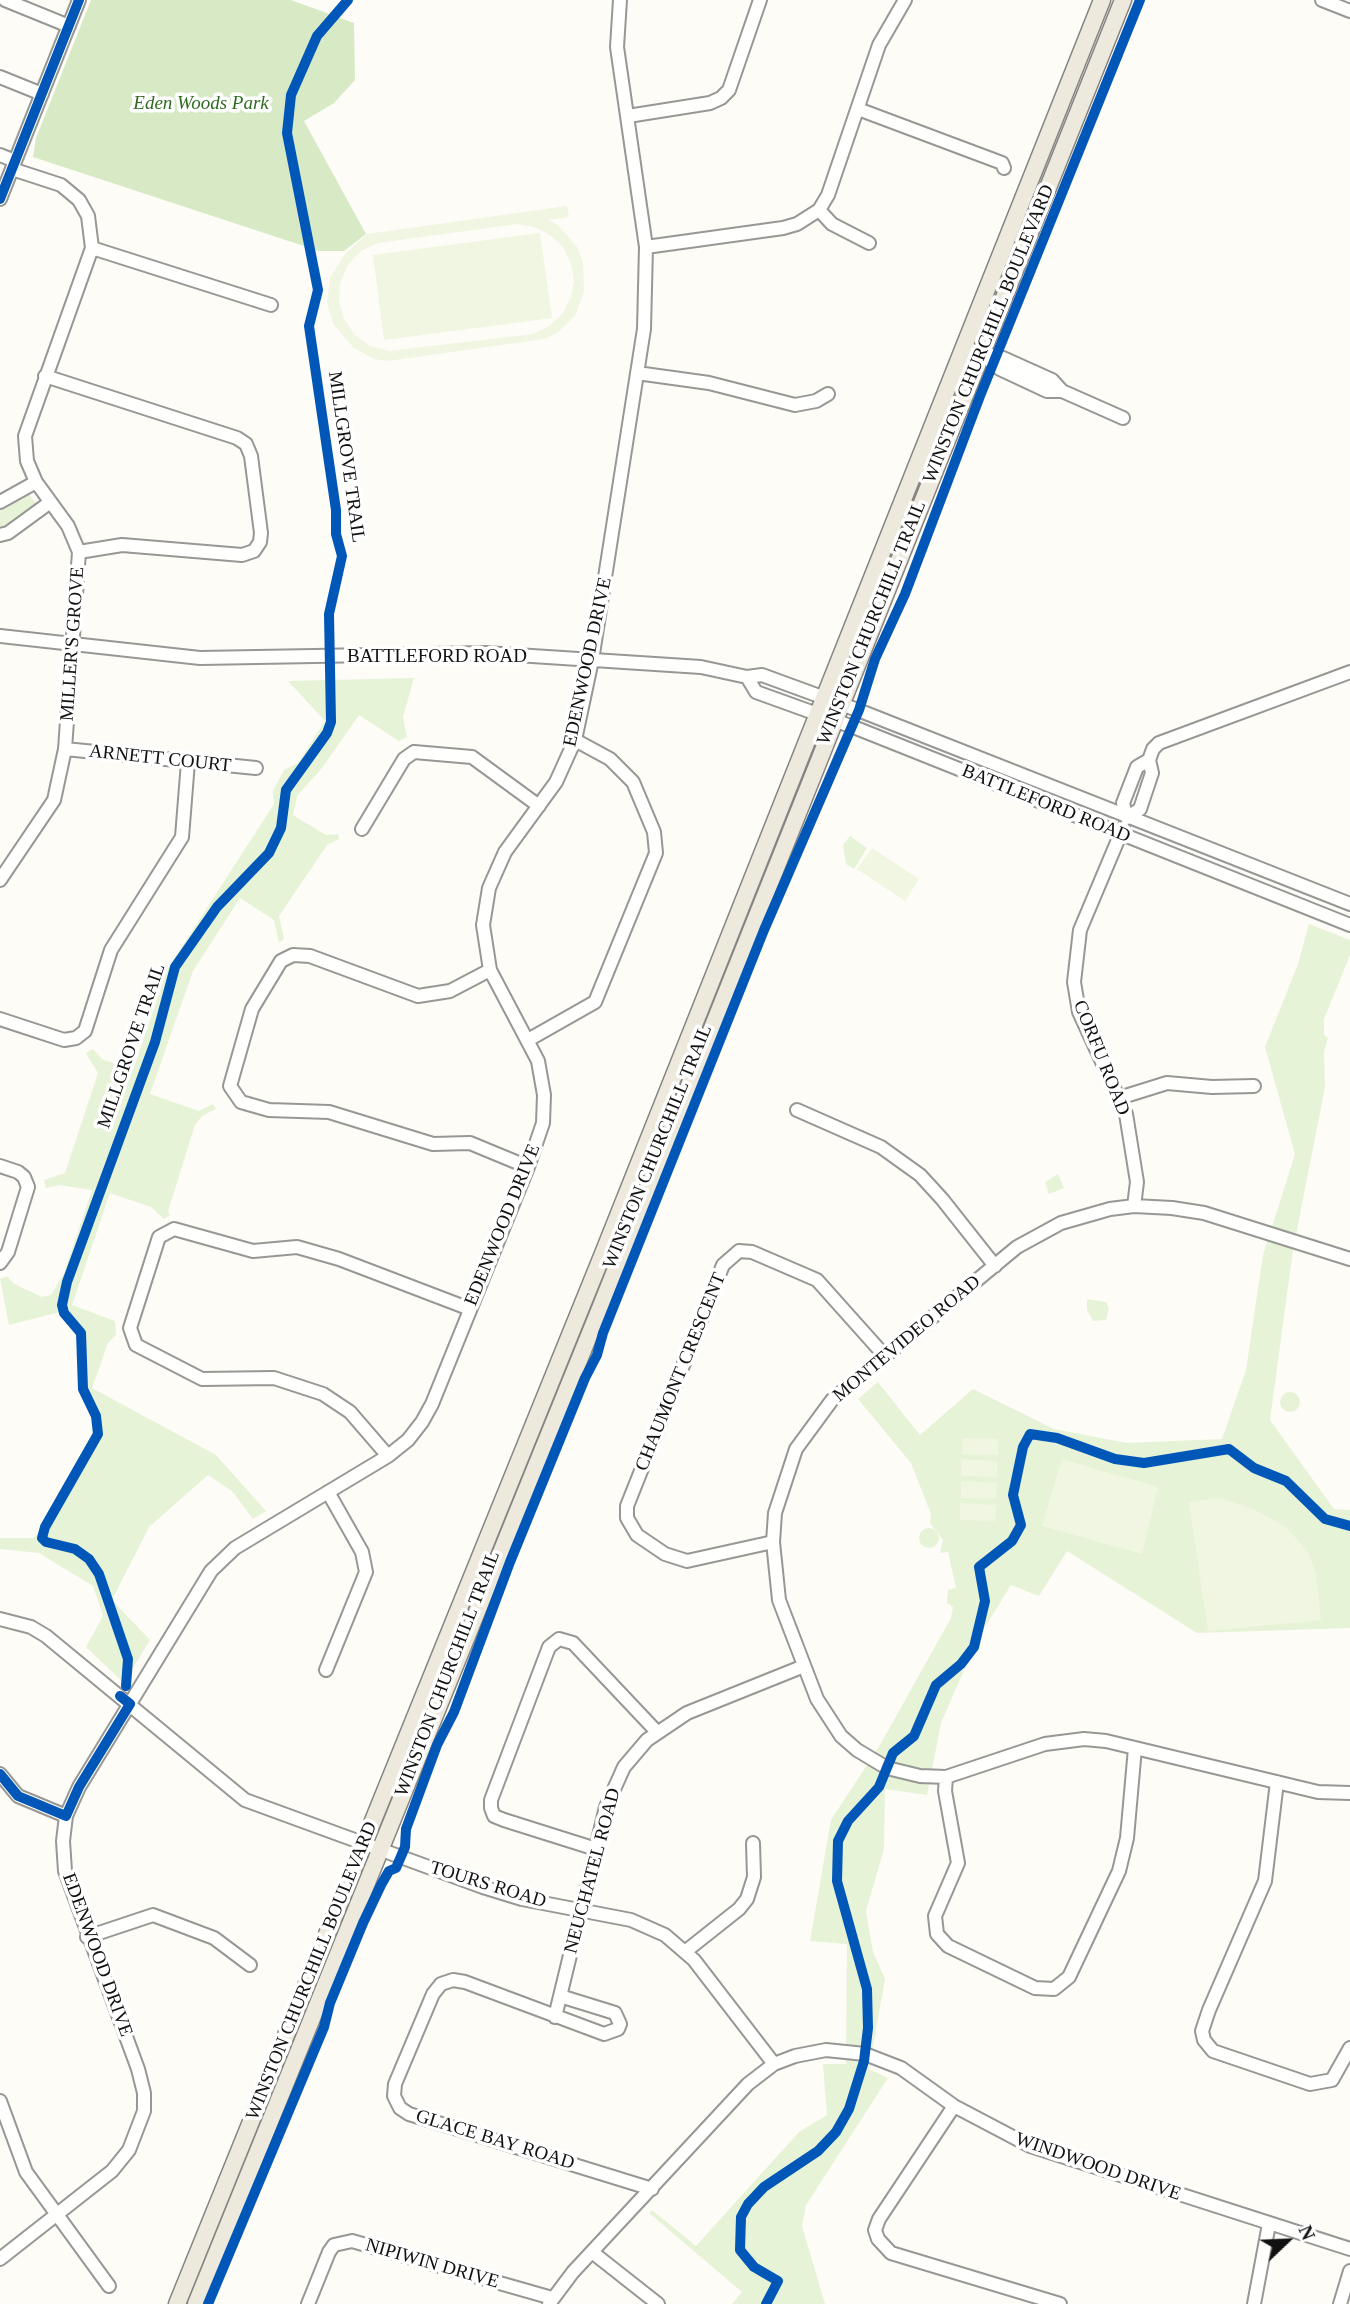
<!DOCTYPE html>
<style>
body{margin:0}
#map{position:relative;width:1350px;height:2304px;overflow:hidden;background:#fdfcf7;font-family:Georgia,serif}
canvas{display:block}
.north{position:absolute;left:1252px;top:2206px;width:70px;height:70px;-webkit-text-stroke:5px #fff;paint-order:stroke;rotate:67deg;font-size:19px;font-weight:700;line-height:28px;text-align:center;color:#111}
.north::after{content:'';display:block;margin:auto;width:24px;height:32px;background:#111;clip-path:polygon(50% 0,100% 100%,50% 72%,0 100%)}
</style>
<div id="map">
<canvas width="1350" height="2304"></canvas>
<div class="north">N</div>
</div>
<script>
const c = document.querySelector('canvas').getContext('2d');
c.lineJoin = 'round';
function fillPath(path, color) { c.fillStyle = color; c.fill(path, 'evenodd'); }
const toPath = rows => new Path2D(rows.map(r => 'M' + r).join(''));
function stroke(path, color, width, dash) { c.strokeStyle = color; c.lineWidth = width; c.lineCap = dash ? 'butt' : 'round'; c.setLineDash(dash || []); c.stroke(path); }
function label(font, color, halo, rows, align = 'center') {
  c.font = font + ' Georgia,serif'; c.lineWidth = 7; c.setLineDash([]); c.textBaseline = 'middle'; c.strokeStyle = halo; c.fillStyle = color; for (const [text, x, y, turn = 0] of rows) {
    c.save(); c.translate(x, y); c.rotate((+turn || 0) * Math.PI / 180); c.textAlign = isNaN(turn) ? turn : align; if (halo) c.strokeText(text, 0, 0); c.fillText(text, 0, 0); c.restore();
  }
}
const green = toPath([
 [28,493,36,504,0,529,0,508],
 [414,678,403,717,407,737,399,741,359,715,322,768,297,796,293,815,326,835,338,834,339,839,327,845,279,916,284,939,279,943,274,920,240,898,193,971,150,1094,199,1111,213,1104,216,1109,202,1116,195,1125,168,1211,170,1215,164,1219,151,1207,110,1193,72,1305,115,1321,116,1335,108,1343,92,1388,216,1455,266,1511,253,1519,232,1491,208,1475,149,1527,112,1600,150,1640,124,1683,86,1647,103,1616,93,1586,39,1553,0,1549,0,1538,33,1538,40,1532,94,1436,93,1418,78,1388,79,1336,60,1312,9,1325,0,1279,7,1276,14,1284,42,1297,51,1295,64,1273,92,1190,59,1185,46,1188,44,1180,65,1173,98,1073,86,1053,93,1049,102,1059,133,1070,167,970,274,804,273,791,284,770,298,763,325,721,288,681],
 [850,836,867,848,854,869,846,864,843,845],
 [1309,924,1350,940,1350,955,1324,1019,1324,1035,1328,1038,1324,1052,1325,1087,1293,1250,1270,1420,1334,1509,1350,1510,1350,1628,1197,1633,1067,1551,1039,1596,1011,1585,977,1640,941,1723,927,1795,885,1789,884,1849,866,1911,873,1952,885,1979,869,2069,888,2078,806,2205,802,2226,825,2304,732,2304,742,2292,649,2213,652,2210,696,2246,799,2132,827,2115,823,2064,846,2064,847,1944,810,1941,831,1820,880,1745,951,1618,953,1607,947,1603,948,1590,956,1588,948,1552,940,1553,943,1540,930,1523,931,1514,911,1463,858,1399,878,1382,920,1435,973,1389,1054,1429,1127,1443,1222,1439,1246,1370,1263,1255,1295,1154,1265,1047,1298,964],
 [1058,1174,1064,1188,1049,1194,1045,1182],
 [1087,1299,1106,1302,1109,1309,1106,1320,1093,1321,1087,1310],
 '1280 1402a10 10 0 1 1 20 0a10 10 0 1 1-20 0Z',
 '919 1538a10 10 0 1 1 20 0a10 10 0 1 1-20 0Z'
]);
const forest = toPath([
 [91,0,291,0,354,23,355,80,334,103,304,121,366,234,344,251,319,251,33,157,36,138]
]);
const pitch = toPath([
 [567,206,569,217,548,220,558,225,577,247,583,263,584,291,575,316,557,333,544,339,388,361,374,359,354,348,334,325,327,303,330,278,345,254,367,234],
 [517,224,534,227,550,235,563,247,571,263,574,281,571,298,562,314,549,326,533,334,389,351,370,346,355,335,344,319,339,301,340,283,348,265,361,251,378,243],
 [540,233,552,318,384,340,373,255],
 [872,848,919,879,905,901,857,869],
 [963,1438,998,1439,998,1455,962,1454],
 [962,1459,997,1461,997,1477,961,1476],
 [1062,1459,1158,1487,1142,1554,1042,1526],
 [961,1481,997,1483,996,1499,961,1498],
 [1219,1498,1253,1509,1287,1528,1309,1553,1316,1575,1321,1620,1208,1631,1189,1502],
 [960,1503,996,1505,995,1521,960,1520]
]);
const minor = toPath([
 [5,0,69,26],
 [1322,0,1350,11],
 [0,77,42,94],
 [858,109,1002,163,1004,168],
 [628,116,710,103,721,98,729,90,760,0],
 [0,155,15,161],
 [0,199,79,0],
 [819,210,832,224,869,243],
 [646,247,783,228,797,224,819,210,828,195,879,45,905,0],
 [92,248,271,305],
 [964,348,1003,358,1052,380,1062,391,1123,418],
 [985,357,1000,369,1047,391,1062,391],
 [637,373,709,383,795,405,816,401,828,394],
 [45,376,237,438,246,444,251,456,261,533,260,542,254,551,242,555,122,545,79,552],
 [0,502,36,482],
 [0,535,8,533,49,503],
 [0,636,200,658,486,653,701,667,747,677,762,675,863,712,1350,904],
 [747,677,756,692,856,728,1350,925],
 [65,749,256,768],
 [1127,818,1140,809,1152,773,1149,760,1153,749,1159,743,1350,672],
 [1127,818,1123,803,1137,767,1149,760],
 [1123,828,1080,930,1074,982,1079,1012,1126,1114,1137,1182,1134,1206],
 [362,829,404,759,414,752,472,757,539,806],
 [0,880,54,800,65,749,79,552,68,526,36,482,27,461,25,436,92,248,88,216,79,200,61,185,12,169],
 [490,970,450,991,418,996,310,956,293,955,281,961,252,1009,230,1086,241,1102,269,1110,329,1112,433,1144,470,1143,528,1167],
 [0,1019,64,1040,76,1038,85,1031,111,950,182,837,188,762],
 [528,1040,595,1002,656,853,654,832,633,782,610,759,575,740],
 [1119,1098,1167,1083,1212,1087,1254,1086],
 [797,1110,881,1147,920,1175,942,1199,995,1266],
 [0,1166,18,1172,24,1177,28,1187,8,1252,0,1263],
 [1350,1259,1204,1213,1172,1208,1134,1206,1110,1209,1061,1223,1017,1247,832,1400,796,1449,775,1513,773,1542,779,1600,817,1699,841,1736,857,1750,887,1768,920,1776,946,1777,1045,1744,1084,1739,1106,1741,1318,1792,1350,1793],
 [388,1456,350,1412,323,1394,274,1378,202,1379,136,1345,130,1328,159,1237,174,1229,253,1251,297,1247,339,1259,470,1309],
 [773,1542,687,1561,665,1554,637,1535,627,1518,627,1506,723,1265,739,1251,752,1252,817,1280,884,1355],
 [0,1619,31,1627,46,1636,245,1800,483,1887,522,1899,631,1920,665,1935,694,1960,774,2064],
 [326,1670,366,1572,362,1552,328,1492],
 [0,1774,18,1796,66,1816],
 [946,1777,945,1791,958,1863,935,1916,937,1934,948,1946,1035,1988,1054,1989,1069,1977,1119,1871,1127,1838,1135,1748],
 [1277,1782,1265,1881,1209,2010,1202,2031,1204,2040,1213,2051,1310,2084,1332,2080,1350,2048],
 [596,1849,504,1820,494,1816,491,1808,491,1800,549,1647,559,1639,573,1643,657,1732],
 [87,1937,153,1915,214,1938,250,1965],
 [686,1951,739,1909,747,1899,754,1877,753,1843],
 [560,1996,615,2013,620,2024,618,2029,604,2034,465,1982,453,1980,441,1984,433,1994,395,2084,394,2096,400,2108,409,2114,652,2189],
 [555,2017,606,1807,624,1767,647,1740,687,1713,804,1666],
 [0,2101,26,2172,109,2286],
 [954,2106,879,2219,875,2230,878,2239,891,2253,1060,2304],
 [592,2252,658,2304],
 [0,2259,112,2171,129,2150,144,2111,144,2093,138,2069,65,1871,63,1841,66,1816,79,1787,211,1571,235,1548,388,1456,408,1440,422,1422,432,1404,528,1167,543,1123,544,1095,538,1061,490,970,483,925,489,888,505,852,556,782,575,740,592,660,644,329,646,247,617,47,620,0],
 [308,2304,329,2252,334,2245,352,2241,552,2298],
 [549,2304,573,2272,748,2084,774,2064,795,2056,826,2050,865,2054,901,2068,954,2106,1030,2146,1350,2249],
 [1254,2304,1269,2224],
 [1340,2304,1350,2271]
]);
const major = toPath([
 [177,2304,604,1251,1102,0],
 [196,2304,601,1306,1123,0]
]);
const cycleway = toPath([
 [0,199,79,0],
 [126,1686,128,1659,99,1574,89,1559,75,1549,46,1542,42,1538,45,1527,98,1434,96,1416,83,1389,81,1333,64,1313,62,1305,67,1282,155,1042,175,967,217,907,269,853,281,828,286,790,327,733,331,722,329,614,342,556,336,534,336,510,309,326,318,290,287,133,291,95,317,36,348,0],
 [0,1774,18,1796,66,1816,79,1787,130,1704,120,1696],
 [208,2304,324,2027,330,2003,363,1923,381,1885,389,1871,396,1868,405,1847,406,1829,437,1745,454,1712,510,1562,585,1378,597,1355,603,1333,764,930,859,710,875,659,905,594,980,396,1140,0],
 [766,2304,778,2281,754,2267,740,2250,741,2217,748,2204,764,2187,818,2151,836,2132,849,2109,864,2061,868,2028,867,1989,837,1881,838,1841,848,1821,879,1787,893,1753,914,1736,936,1685,961,1664,974,1647,985,1601,979,1567,1012,1541,1021,1525,1013,1495,1023,1447,1030,1434,1057,1438,1115,1459,1144,1463,1229,1449,1254,1468,1286,1481,1325,1519,1350,1526]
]);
const parkNames = [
 ["Eden Woods Park",201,104]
];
const streetNames = [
 ["WINSTON CHURCHILL BOULEVARD",989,334,-68],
 ["MILLGROVE TRAIL",346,457,82],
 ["WINSTON CHURCHILL TRAIL",872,623,-68],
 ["MILLER'S GROVE",73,644,-86],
 ["BATTLEFORD ROAD",437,657],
 ["EDENWOOD DRIVE",588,662,-78],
 ["ARNETT COURT",160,759,6],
 ["BATTLEFORD ROAD",1046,804,22],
 ["MILLGROVE TRAIL",132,1046,-71],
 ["CORFU ROAD",1101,1058,68],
 ["WINSTON CHURCHILL TRAIL",658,1147,-68],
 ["EDENWOOD DRIVE",503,1225,-68],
 ["MONTEVIDEO ROAD",907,1339,-40],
 ["CHAUMONT CRESCENT",681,1372,-68],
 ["WINSTON CHURCHILL TRAIL",448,1674,-69],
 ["NEUCHATEL ROAD",593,1871,-75],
 ["TOURS ROAD",488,1885,17],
 ["EDENWOOD DRIVE",97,1955,70],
 ["WINSTON CHURCHILL BOULEVARD",312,1971,-68],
 ["GLACE BAY ROAD",495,2140,17],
 ["WINDWOOD DRIVE",1098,2167,19],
 ["NIPIWIN DRIVE",432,2264,16]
];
fillPath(green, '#e7f3d7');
fillPath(forest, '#d8eac5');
fillPath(pitch, '#f0f6e1');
stroke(minor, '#979795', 16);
stroke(major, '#858482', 19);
stroke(minor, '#fffffe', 12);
stroke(major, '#ede9dc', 16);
stroke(cycleway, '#0057b8', 10);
label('italic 19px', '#2f6b1f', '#fff', parkNames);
label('19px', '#111', '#fff', streetNames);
</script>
